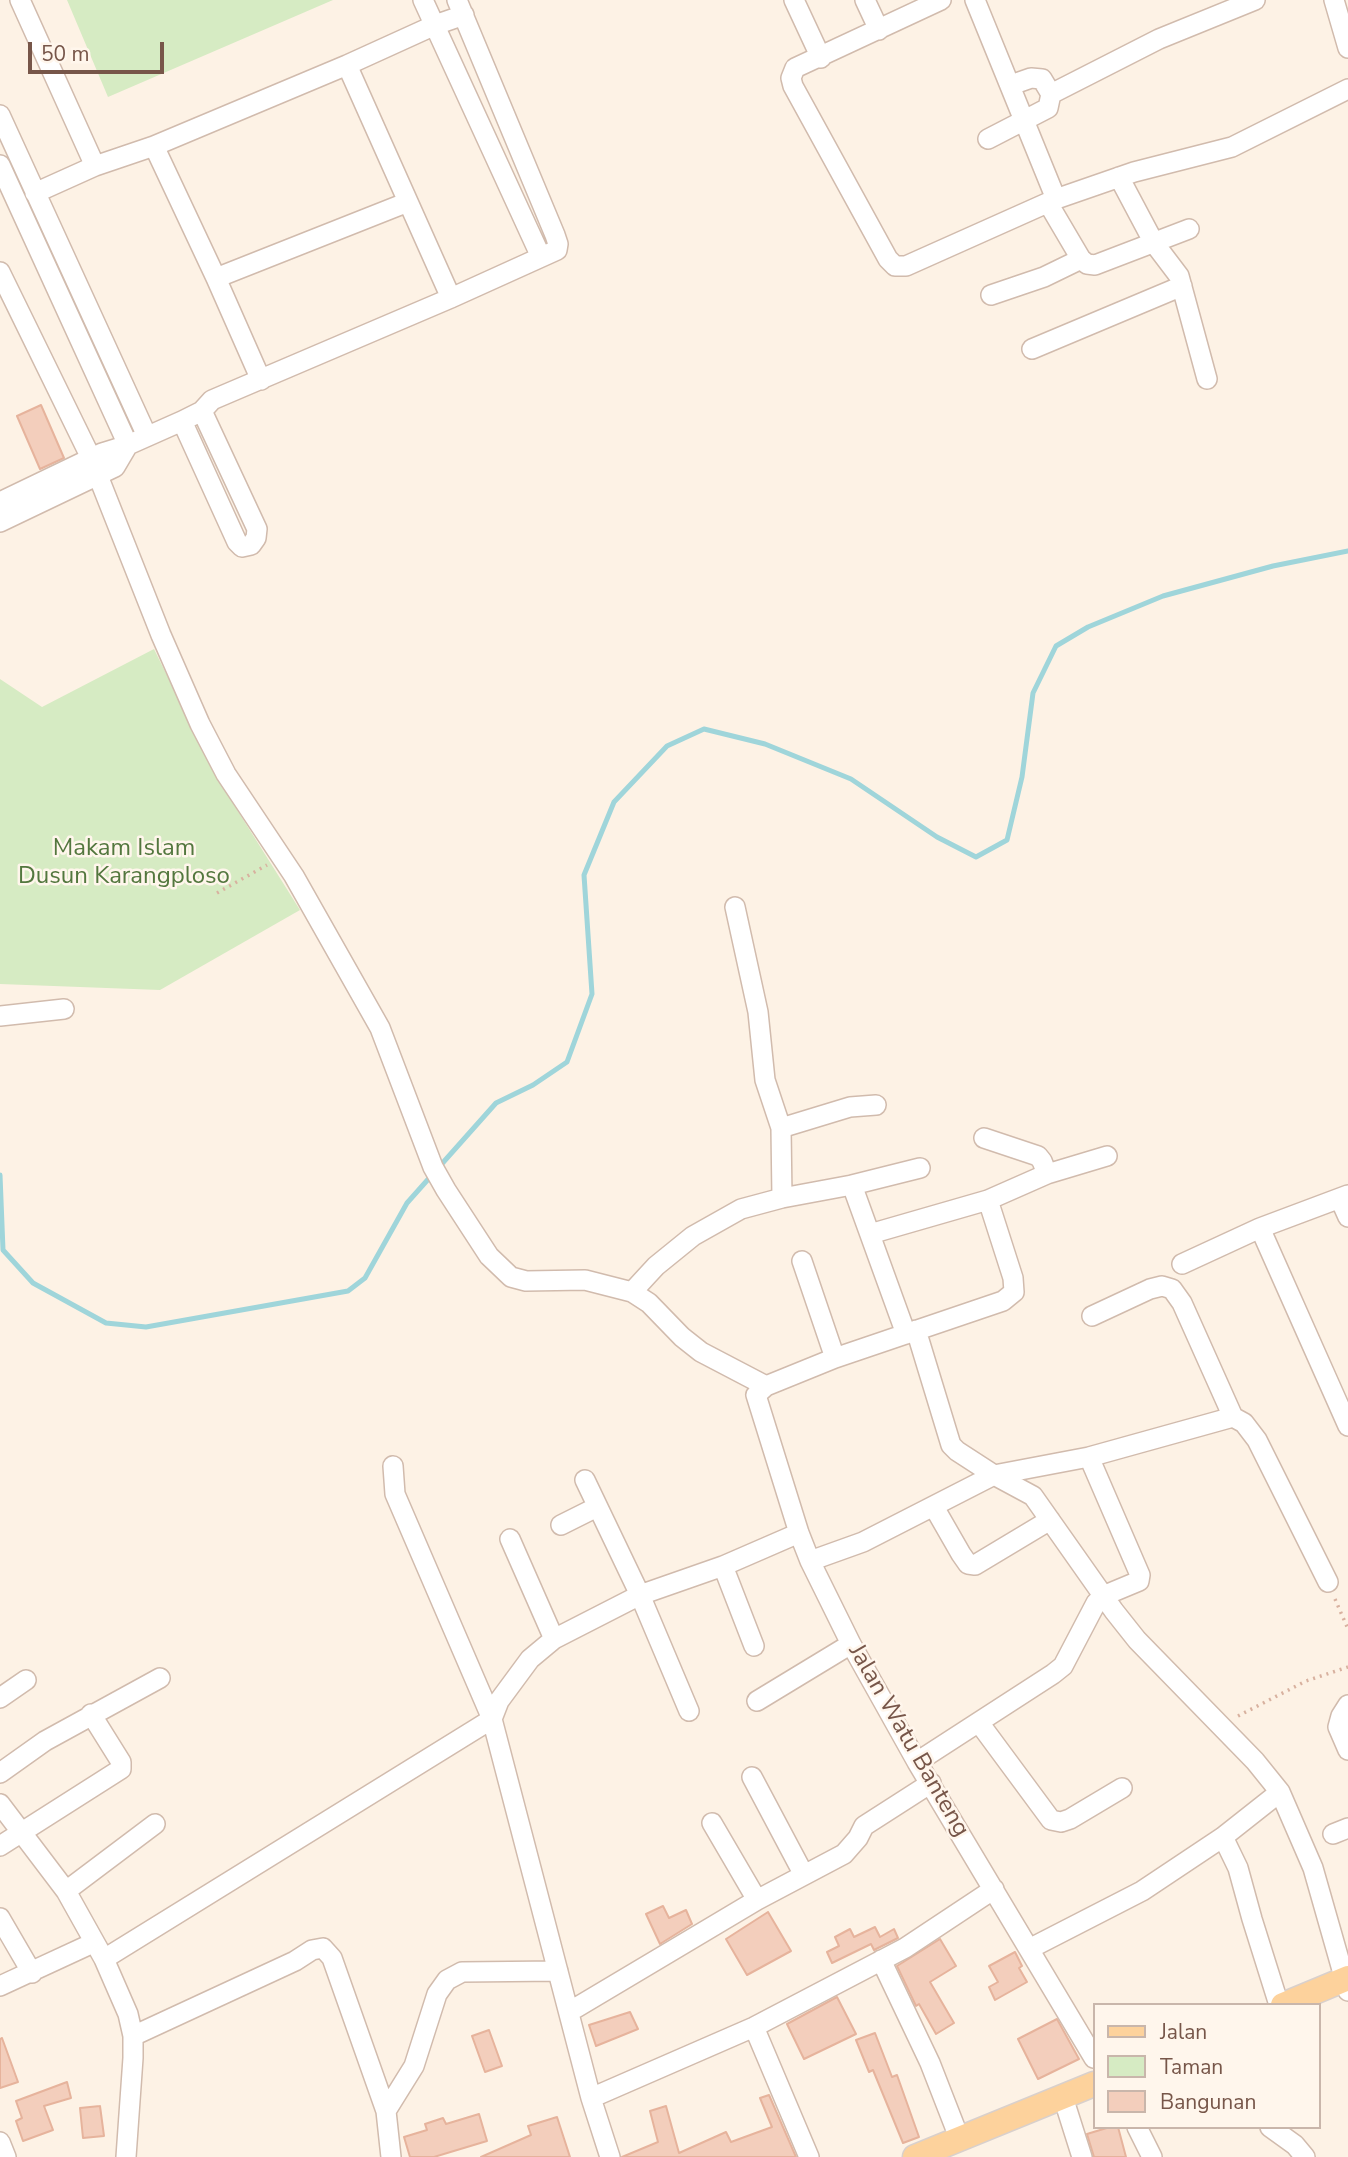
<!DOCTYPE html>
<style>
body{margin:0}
#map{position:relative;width:1348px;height:2157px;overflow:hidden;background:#fdf2e5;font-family:"Nunito Sans",sans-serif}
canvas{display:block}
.legend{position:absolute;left:1093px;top:2003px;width:228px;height:126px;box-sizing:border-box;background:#fff6ec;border:2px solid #c9b6ab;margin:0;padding:9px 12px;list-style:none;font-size:21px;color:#775649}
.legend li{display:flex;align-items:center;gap:14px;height:35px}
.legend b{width:35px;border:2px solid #c9b6ab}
.scale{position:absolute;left:28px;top:42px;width:136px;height:32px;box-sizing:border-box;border:4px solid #775649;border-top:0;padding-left:9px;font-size:21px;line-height:24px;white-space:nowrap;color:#775649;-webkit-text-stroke:5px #fff6ec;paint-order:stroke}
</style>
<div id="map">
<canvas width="1348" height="2157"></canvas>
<ul class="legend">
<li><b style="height:9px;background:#fdd29c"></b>Jalan</li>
<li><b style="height:19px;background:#d6ebc3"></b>Taman</li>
<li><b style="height:19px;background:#f3cebc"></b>Bangunan</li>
</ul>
<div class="scale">50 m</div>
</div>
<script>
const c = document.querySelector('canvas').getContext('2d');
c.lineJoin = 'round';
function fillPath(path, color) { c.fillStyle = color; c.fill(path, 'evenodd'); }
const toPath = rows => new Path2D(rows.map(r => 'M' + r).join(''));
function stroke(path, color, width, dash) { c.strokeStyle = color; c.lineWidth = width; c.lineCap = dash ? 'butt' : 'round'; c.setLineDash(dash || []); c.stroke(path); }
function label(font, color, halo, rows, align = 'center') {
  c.font = font + ' "Nunito Sans",sans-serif'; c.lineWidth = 5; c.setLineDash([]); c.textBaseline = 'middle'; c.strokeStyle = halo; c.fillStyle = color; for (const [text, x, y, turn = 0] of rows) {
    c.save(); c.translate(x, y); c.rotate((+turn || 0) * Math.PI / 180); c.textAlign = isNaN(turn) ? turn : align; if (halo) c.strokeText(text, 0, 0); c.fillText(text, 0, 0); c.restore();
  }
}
const green = toPath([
 [67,0,333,0,108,97],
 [154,649,219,781,300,910,160,990,0,984,0,679,42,707]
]);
const stream = toPath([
 [0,1175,3,1250,33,1283,106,1323,146,1327,348,1291,365,1278,407,1203,496,1103,533,1085,567,1062,592,994,584,875,614,802,667,746,704,729,765,744,851,779,937,837,976,857,1007,840,1022,777,1033,693,1056,646,1088,627,1163,596,1273,566,1348,551]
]);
const building = toPath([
 [41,405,64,458,40,469,17,416,41,405],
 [663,1906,669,1918,686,1910,692,1924,660,1944,646,1914,663,1906],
 [768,1912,791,1951,747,1975,726,1939,768,1912],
 [875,1927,880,1937,894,1929,898,1938,874,1950,871,1944,832,1963,827,1952,839,1946,835,1937,850,1929,854,1937,875,1927],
 [940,1939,956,1966,930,1982,954,2023,936,2034,919,2004,916,2006,897,1966,940,1939],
 [1015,1952,1022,1966,1019,1968,1027,1982,995,2000,989,1987,998,1982,989,1966,1015,1952],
 [837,1997,856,2034,804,2059,787,2024,837,1997],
 [630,2012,638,2029,596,2046,589,2025,630,2012],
 [1057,2019,1079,2059,1038,2079,1018,2039,1057,2019],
 [489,2030,502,2066,485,2072,472,2036,489,2030],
 [875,2033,892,2077,897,2075,919,2137,903,2143,873,2070,869,2072,856,2040,875,2033],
 [2,2038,18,2082,0,2088,0,2039,2,2038],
 [67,2082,71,2098,44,2106,53,2130,23,2141,16,2121,22,2118,16,2101,67,2082],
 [769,2095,796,2157,622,2157,658,2142,650,2111,666,2106,679,2153,726,2132,731,2142,772,2127,760,2098,769,2095],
 [100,2106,104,2136,83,2138,80,2108,100,2106],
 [479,2114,487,2141,434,2157,410,2157,404,2137,427,2130,425,2124,443,2118,446,2124,479,2114],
 [557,2117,570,2157,481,2157,531,2135,528,2126,557,2117],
 [1110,2127,1118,2127,1126,2157,1094,2157,1087,2134,1110,2127]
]);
const path = toPath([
 [217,893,267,865],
 [1335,1599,1348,1629],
 [1238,1716,1306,1681,1348,1667]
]);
const minor = toPath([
 [20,0,95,166],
 [423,0,541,257],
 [794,0,821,58],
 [865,0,879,30],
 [941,0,795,68,791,78,793,86,888,259,895,266,906,266,1056,199,1134,172,1232,147,1348,89],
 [975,0,1056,199],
 [1334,0,1348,48],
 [347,65,451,298],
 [1051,94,1159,39,1255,0],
 [0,115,147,436],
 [988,139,1048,108,1051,94,1042,79,1031,78,1011,85],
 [154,146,216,278,261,380],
 [0,165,128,445],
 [1119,177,1154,243,1179,276,1207,379],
 [35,193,95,166,154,146,347,65,435,25,464,15],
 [1048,203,1081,259,1087,264,1095,265,1189,229],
 [0,272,91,458,161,635,200,724,226,774,294,876,380,1028,433,1167,446,1190,489,1256,511,1277,526,1281,585,1280,632,1292,649,1303,682,1337,701,1352,766,1386,756,1395,799,1533,810,1561,851,1644,917,1762,1094,2058],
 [216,278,408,202],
 [991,295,1044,277,1081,259],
 [1032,349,1182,286],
 [182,421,237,542,242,547,251,545,256,538,257,529,202,411],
 [0,502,102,453,128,445,182,421,202,411,212,400,451,298,557,250,558,244,555,235,457,0],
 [0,522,115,467,128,445],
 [735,907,758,1012,765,1080,781,1128,782,1198],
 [0,1016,64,1009],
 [781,1128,850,1107,876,1105],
 [984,1138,1038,1156,1042,1161,1047,1174],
 [852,1185,920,1168],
 [1340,1199,1348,1217],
 [1260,1228,1348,1426],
 [870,1234,988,1200,1047,1174,1107,1156],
 [802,1261,835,1358],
 [1182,1264,1260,1228,1348,1195],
 [632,1292,656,1266,693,1236,741,1209,782,1198,852,1185,906,1334],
 [1092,1316,1150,1289,1162,1286,1172,1289,1182,1303,1233,1417],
 [916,1330,951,1445,957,1451,994,1475,1033,1496,1114,1611,1137,1640,1255,1761,1280,1792,1313,1868,1348,1991],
 [766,1386,835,1358,1003,1301,1014,1292,1013,1278,988,1200],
 [585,1480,640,1595,689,1711],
 [934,1507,961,1554,968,1564,975,1565,1050,1520],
 [561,1525,597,1507],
 [510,1539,554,1639],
 [810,1561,863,1542,994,1475,1089,1457,1233,1417,1244,1423,1257,1440,1328,1582],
 [723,1566,754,1646],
 [0,1698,26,1680],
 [757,1701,851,1644],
 [1348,1705,1341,1716,1338,1727,1348,1750],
 [980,1724,1051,1820,1061,1822,1070,1819,1122,1788],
 [917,1762,1053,1674,1063,1666,1096,1603,1103,1596,1139,1581,1140,1575,1089,1457],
 [0,1773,45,1741,160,1678],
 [752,1777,804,1875],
 [0,1804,66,1891,104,1959,128,2014,133,2036,133,2058,126,2157],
 [712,1823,757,1900],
 [1333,1834,1348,1828],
 [1223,1837,1238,1868,1252,1919,1279,2005],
 [0,1846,121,1769,121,1762,91,1714],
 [66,1891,155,1824],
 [0,1918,32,1973],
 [1029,1949,1142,1891,1223,1837,1280,1792],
 [104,1959,492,1719,395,1494,393,1466],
 [881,1960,930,2063,960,2140],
 [0,1986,93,1943],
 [569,2012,757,1900,844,1854,858,1838,864,1826,931,1783],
 [754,2027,809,2157],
 [133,2036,295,1961,312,1950,323,1948,332,1958,386,2111,391,2157],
 [1063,2097,1082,2157],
 [591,2098,754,2027,905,1948,994,1889],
 [386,2111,414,2066,437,1994,447,1980,462,1972,558,1971],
 [1137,2127,1152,2157],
 [1270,2127,1295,2145,1305,2157],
 [0,2142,6,2157],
 [610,2157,591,2098,492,1719,499,1701,530,1659,554,1639,640,1595,723,1566,799,1533]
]);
const major = toPath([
 [1283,2005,1348,1978],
 [915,2157,1094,2084]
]);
const parkNames = [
 ["Makam Islam",124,849],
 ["Dusun Karangploso",124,877]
];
const streetNames = [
 ["Jalan Watu Banteng",908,1741,60]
];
fillPath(green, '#d6ebc3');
stroke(stream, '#9fd5da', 5);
fillPath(building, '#f3cebc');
stroke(building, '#e6b39c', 2);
stroke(minor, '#d1bbad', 22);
stroke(major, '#d9d0cc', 27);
stroke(path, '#d8b19f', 3.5, [2, 5]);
stroke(minor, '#fff', 19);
stroke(major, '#fdd29c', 24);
label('24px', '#53773e', '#fff6ec', parkNames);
label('24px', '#775649', '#fff6ec', streetNames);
</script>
